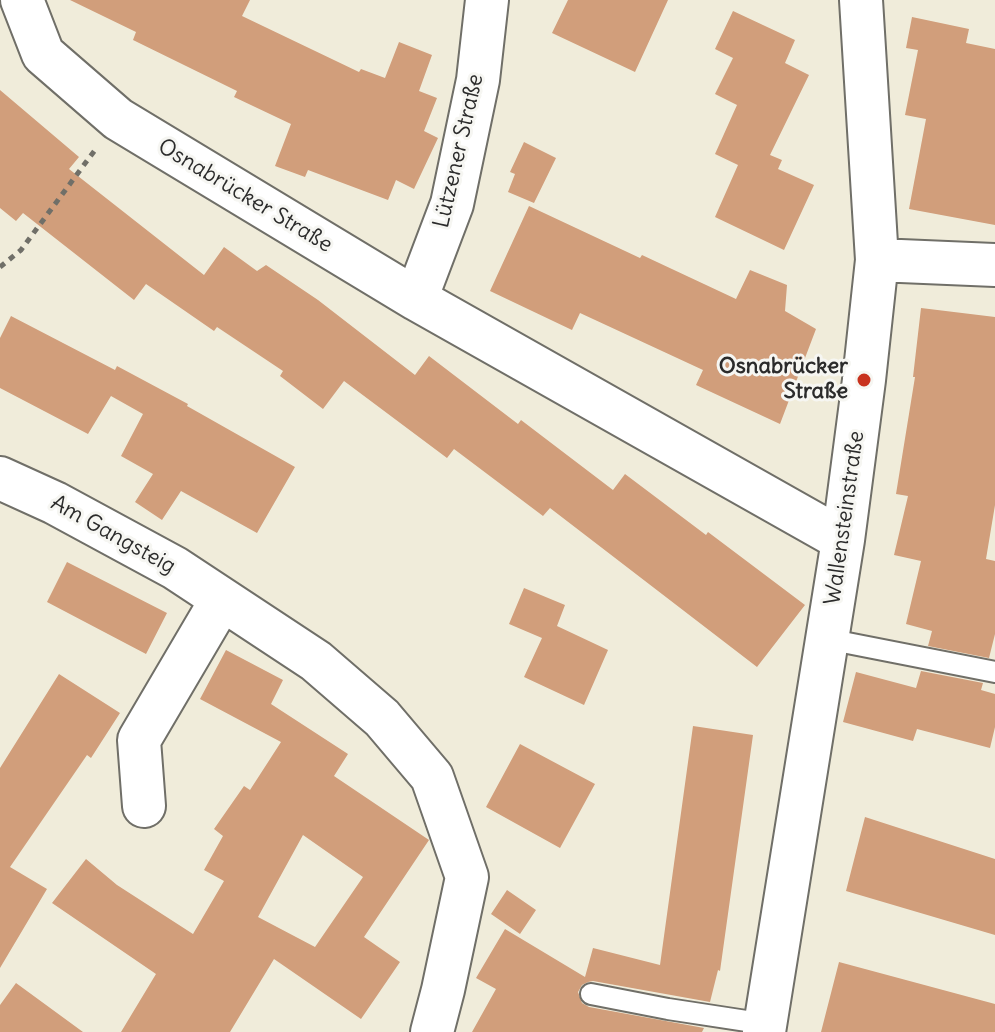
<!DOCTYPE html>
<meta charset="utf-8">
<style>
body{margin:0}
canvas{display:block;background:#f0ecda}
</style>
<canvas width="995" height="1032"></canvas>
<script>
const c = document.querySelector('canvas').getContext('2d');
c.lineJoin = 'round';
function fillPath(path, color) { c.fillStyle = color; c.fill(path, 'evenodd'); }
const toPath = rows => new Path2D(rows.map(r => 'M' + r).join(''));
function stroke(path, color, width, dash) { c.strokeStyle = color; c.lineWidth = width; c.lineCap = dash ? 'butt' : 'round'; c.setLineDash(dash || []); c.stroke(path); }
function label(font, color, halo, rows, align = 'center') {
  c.font = font + ' Delius,sans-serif'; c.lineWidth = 6; c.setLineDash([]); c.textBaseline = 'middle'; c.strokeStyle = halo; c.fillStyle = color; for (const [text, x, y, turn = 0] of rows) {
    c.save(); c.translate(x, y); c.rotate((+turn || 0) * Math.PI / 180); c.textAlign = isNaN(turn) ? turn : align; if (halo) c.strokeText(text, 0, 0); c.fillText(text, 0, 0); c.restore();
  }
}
const building = toPath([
 [70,0,250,0,242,16,359,72,361,69,385,78,399,42,432,55,419,91,437,98,424,131,438,138,414,189,396,180,388,200,308,170,305,177,275,166,291,124,234,97,237,91,133,40,136,32],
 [568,0,668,0,635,72,552,33],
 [733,11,795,40,785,63,809,75,770,155,782,160,778,169,814,185,784,250,715,217,738,165,715,154,737,105,715,94,733,58,715,49],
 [912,17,969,29,966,43,995,49,995,225,909,209,926,119,905,115,918,50,906,48],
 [0,90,79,157,69,169,204,275,224,247,257,271,266,265,318,300,415,375,429,356,518,424,521,420,613,490,625,474,706,535,708,532,805,605,757,667,550,508,543,516,454,449,447,458,344,381,323,409,280,376,283,371,217,327,214,331,146,284,134,300,23,213,16,221,0,208],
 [524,142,556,158,534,203,508,192,515,174,510,172],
 [529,206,640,258,642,255,736,299,750,270,787,285,785,311,816,329,780,424,696,385,703,370,580,313,572,330,490,291],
 [921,308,995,317,995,505,986,559,995,561,995,634,989,658,928,646,932,631,906,624,921,561,894,555,908,496,896,494,915,377,913,377],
 [11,316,115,370,117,366,188,404,187,406,295,467,257,533,181,491,162,520,135,502,153,474,121,456,143,414,111,396,88,434,0,388,0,338],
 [67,562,167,613,146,654,47,602],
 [524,588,565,605,557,626,608,650,584,705,524,677,542,638,509,624],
 [226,650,283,680,271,704,348,754,334,776,429,840,364,937,400,962,361,1019,274,959,230,1032,121,1032,156,974,52,903,86,859,117,885,193,934,224,881,204,870,223,836,214,829,244,786,250,790,281,742,200,699],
 [303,835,363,877,315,947,258,917],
 [921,671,983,683,981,690,995,694,995,727,990,748,917,729,913,741,843,722,856,672,916,688],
 [59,674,120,713,91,758,87,755,10,867,47,889,0,968,0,768],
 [693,726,753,735,720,971,718,970,710,1002,593,981,588,982,582,985,578,992,582,1003,589,1007,704,1028,702,1032,472,1032,496,989,476,978,505,929,585,977,593,948,660,965],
 [520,744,595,784,560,848,486,807],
 [865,817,995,859,995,935,846,891],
 [507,890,536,910,520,934,491,914],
 [839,962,995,1004,995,1032,821,1032],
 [16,983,83,1032,0,1032,0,1005]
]);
const path = toPath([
 [0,267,21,250,95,150]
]);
const service = toPath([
 [827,639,995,672],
 [591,994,668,1009,766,1024]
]);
const minor = toPath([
 [22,0,43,54,118,119,416,299,843,540],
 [877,260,995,265],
 [416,299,452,204,478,80,487,0],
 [0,478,55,503,175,568,316,661,382,718,432,777,467,877,443,990,432,1032],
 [144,806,139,740,222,599],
 [764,1032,843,540,864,380,877,260,861,0]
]);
const markers = [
 [864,380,8,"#c8321e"]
];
const streetNames = [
 ["Lützener Straße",459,151,-77],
 ["Osnabrücker Straße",245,196,31],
 ["Wallensteinstraße",845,518,-82],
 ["Am Gangsteig",113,535,29]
];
const poiNames = [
 ["Osnabrücker",848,367],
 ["Straße",848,392]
];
fillPath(building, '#d19e7b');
stroke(service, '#706f68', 24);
stroke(minor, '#706f68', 46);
stroke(path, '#706f68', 5, [6, 6]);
stroke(service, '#fff', 20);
stroke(minor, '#fff', 42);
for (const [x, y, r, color] of markers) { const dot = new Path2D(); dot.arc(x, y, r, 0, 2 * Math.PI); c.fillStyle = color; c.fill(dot); stroke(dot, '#f6f6f2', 3); }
label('22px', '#2b2b2b', '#f6f6f2', streetNames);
label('bold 22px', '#2b2b2b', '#f6f6f2', poiNames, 'right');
</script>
